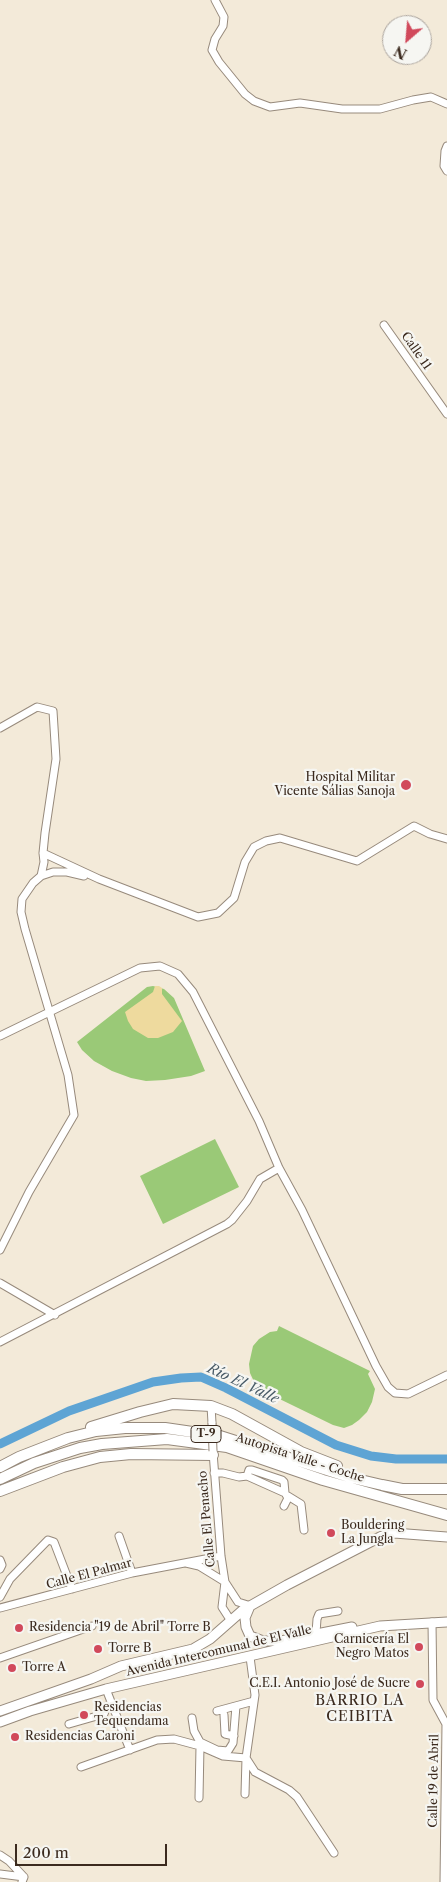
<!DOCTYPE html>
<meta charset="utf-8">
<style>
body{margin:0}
#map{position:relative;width:447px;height:1882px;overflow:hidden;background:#f3ead9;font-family:"Libre Caslon Text",serif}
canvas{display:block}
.north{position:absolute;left:382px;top:15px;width:50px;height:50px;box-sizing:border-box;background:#f6f6f2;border:1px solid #aba49d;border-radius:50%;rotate:207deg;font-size:14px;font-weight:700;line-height:20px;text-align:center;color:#3b2a1e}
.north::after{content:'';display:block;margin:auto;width:18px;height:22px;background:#d1495b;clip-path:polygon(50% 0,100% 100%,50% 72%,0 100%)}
.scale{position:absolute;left:15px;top:1844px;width:152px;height:22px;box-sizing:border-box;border:2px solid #3b2a1e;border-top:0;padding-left:6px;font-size:15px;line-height:18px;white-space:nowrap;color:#3b2a1e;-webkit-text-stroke:4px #f6f6f2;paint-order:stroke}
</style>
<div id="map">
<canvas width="447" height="1882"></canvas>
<div class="north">N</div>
<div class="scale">200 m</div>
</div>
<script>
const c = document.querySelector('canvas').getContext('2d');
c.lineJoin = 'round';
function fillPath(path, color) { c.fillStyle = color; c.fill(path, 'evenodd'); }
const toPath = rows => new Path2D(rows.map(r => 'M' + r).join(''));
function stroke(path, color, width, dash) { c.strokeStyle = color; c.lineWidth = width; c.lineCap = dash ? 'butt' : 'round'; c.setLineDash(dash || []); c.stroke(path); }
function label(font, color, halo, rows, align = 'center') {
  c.font = font + ' "Libre Caslon Text",serif'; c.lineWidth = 4.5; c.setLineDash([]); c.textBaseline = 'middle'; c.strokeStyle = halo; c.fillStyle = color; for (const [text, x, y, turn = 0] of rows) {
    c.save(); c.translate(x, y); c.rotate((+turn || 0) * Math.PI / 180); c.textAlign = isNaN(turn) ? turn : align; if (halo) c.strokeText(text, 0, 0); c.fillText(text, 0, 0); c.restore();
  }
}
const green = toPath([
 [153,986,164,989,174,998,205,1071,191,1076,165,1080,146,1081,131,1078,112,1071,94,1061,82,1050,77,1042,147,987],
 [215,1139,239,1187,163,1224,140,1176],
 [279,1326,370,1371,368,1374,375,1389,372,1402,367,1412,359,1420,352,1425,344,1428,333,1425,257,1388,250,1373,249,1364,253,1346,259,1339,270,1332,277,1331]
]);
const sand = toPath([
 [155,986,159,986,162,988,162,994,182,1021,173,1032,158,1038,148,1038,133,1029,128,1021,125,1012,153,992]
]);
const river = toPath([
 [0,1444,69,1411,153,1382,181,1378,201,1377,226,1388,336,1445,371,1456,396,1459,447,1459]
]);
const minor = toPath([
 [215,0,224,17,223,26,215,39,212,50,219,62,245,94,254,101,270,107,300,103,342,109,380,109,413,100,431,97,447,104],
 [447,146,445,151,444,166,447,171],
 [384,325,447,414],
 [0,728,37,707,53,711,56,759,45,833,43,853,44,862,41,876],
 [43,853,99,879,198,917,218,913,234,898,245,862,254,847,266,841,280,838,357,861,414,826,430,834,447,839],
 [0,1036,140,968,160,966,178,974,193,992,259,1121,279,1168,302,1210,376,1366,388,1387,395,1393,408,1394,447,1375],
 [0,1250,29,1192,74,1115,68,1075,25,929,21,912,22,899,33,883,41,876,53,872,67,872,84,876],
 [0,1283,55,1315],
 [0,1342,227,1224,232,1220,247,1201,260,1179,279,1168],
 [211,1406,212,1423],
 [213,1452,221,1556,225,1582,222,1607,231,1621],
 [214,1473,223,1473,239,1477,247,1476,285,1493,288,1498,284,1506],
 [247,1476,249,1470,252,1470,282,1480,284,1482,285,1493],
 [288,1496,301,1504,304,1530],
 [119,1536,132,1573],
 [0,1560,2,1565,0,1569],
 [186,1563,199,1566,225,1582,238,1602,251,1606],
 [0,1597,10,1579,48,1540,54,1542,72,1589],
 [0,1608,132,1573,221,1556],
 [432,1622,433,1700,446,1724,444,1882],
 [316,1633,317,1619,319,1614,338,1611],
 [0,1658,92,1626],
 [106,1689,130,1750],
 [217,1711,254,1701],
 [224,1715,225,1734,234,1736],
 [192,1718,194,1731,200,1742,217,1750,228,1751,233,1743,236,1706],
 [69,1724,104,1714,107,1706,112,1703],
 [246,1758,255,1772,289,1790,297,1797,334,1853],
 [81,1767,157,1740,174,1739,200,1746,223,1756,246,1758],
 [245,1794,246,1758,255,1695,250,1657],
 [199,1798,200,1746],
 [0,1855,9,1861,24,1877,22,1882],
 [0,1874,24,1877]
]);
const major = toPath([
 [250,1606,245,1618,246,1627,250,1636,263,1641,281,1641,352,1627],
 [0,1711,91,1679,121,1666,193,1649,210,1639,243,1610,287,1585,382,1536,394,1533,447,1537],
 [0,1722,30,1711,106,1689,380,1626,447,1622]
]);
const highway = toPath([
 [91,1427,140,1412,173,1404,211,1406,232,1414,301,1452,337,1466],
 [0,1467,19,1457,68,1438,96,1431,125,1428,165,1428,220,1436,352,1478,382,1485,402,1489,447,1489],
 [0,1479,34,1463,80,1448,102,1444,167,1439,227,1447,323,1480,447,1515],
 [0,1491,63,1467,100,1457,131,1454,213,1455]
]);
const minorBridge = toPath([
 [212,1423,213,1451]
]);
const markers = [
 [406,785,6,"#d1495b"],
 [331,1533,5,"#d1495b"],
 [19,1628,5,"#d1495b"],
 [419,1647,5,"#d1495b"],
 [98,1649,5,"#d1495b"],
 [12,1668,5,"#d1495b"],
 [420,1684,5,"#d1495b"],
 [84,1715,5,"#d1495b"],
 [15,1737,5,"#d1495b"]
];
const shields = [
 [206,1434,30]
];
const shieldNames = [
 ["T-9",206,1434]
];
const streetNames = [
 ["Calle 11",416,351,55],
 ["Autopista Valle - Coche",300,1458,18],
 ["Calle El Penacho",207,1519,-95],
 ["Calle El Palmar",89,1574,-15],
 ["Avenida Intercomunal de El Valle",219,1651,-13],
 ["Calle 19 de Abril",434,1781,-89]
];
const poiNames = [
 ["Hospital Militar",395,778,"right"],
 ["Vicente Sálias Sanoja",395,792,"right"],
 ["Bouldering",341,1526],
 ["La Jungla",341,1540],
 ["Residencia \"19 de Abril\" Torre B",29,1628],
 ["Carnicería El",409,1640,"right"],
 ["Negro Matos",409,1654,"right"],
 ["Torre B",108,1649],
 ["Torre A",22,1668],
 ["C.E.I. Antonio José de Sucre",410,1684,"right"],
 ["Residencias",94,1708],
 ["Tequendama",94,1722],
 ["Residencias Caroni",25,1737]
];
const waterNames = [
 ["Río El Valle",243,1384,25]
];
const neighbourhoodNames = [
 ["BARRIO LA",360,1701],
 ["CEIBITA",360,1717]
];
fillPath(green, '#9ac977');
fillPath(sand, '#eeda9e');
stroke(river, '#5ea4d4', 9);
stroke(minor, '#978a7c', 9);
stroke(major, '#978a7c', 11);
stroke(highway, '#978a7c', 12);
stroke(minor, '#fff', 7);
stroke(major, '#fff', 9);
stroke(highway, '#fff', 10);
stroke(minorBridge, '#978a7c', 9, []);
stroke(minorBridge, '#fff', 7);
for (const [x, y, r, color] of markers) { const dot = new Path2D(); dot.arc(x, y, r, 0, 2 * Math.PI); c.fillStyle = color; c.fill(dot); stroke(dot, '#f6f6f2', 2); }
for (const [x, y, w] of shields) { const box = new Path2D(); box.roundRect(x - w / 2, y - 8.5, w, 17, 4); c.fillStyle = '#f6f6f2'; c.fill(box); stroke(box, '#3b2a1e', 1); }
label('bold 11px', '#3b2a1e', null, shieldNames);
label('12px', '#3b2a1e', '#f6f6f2', streetNames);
label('12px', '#3b2a1e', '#f6f6f2', poiNames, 'left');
label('italic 14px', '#495b67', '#f6f6f2', waterNames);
c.letterSpacing = '1px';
label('14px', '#3b2a1e', '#f6f6f2', neighbourhoodNames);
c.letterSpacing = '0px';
</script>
